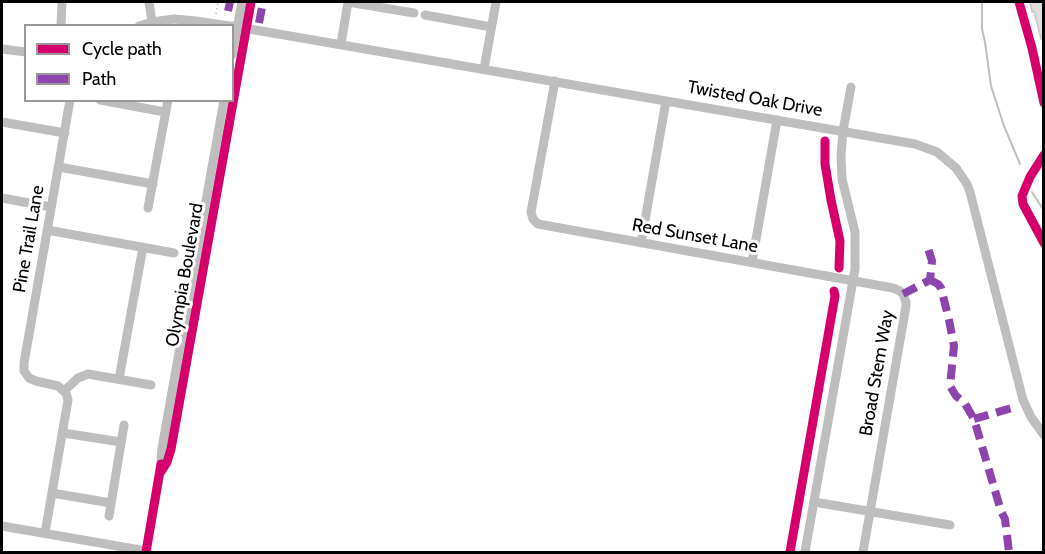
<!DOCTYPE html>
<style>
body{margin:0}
#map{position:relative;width:1045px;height:554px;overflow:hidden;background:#fff;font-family:Cabin,sans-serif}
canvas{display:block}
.frame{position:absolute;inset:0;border:3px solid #000;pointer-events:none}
.legend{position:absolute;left:24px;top:24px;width:210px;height:78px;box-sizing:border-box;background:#fff;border:2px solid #999;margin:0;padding:8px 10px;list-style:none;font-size:18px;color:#000}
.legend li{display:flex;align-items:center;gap:12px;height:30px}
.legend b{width:30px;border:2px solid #999}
</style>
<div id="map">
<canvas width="1045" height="554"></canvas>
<div class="frame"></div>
<ul class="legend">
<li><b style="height:8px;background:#d6006c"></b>Cycle path</li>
<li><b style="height:8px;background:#8e44ad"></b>Path</li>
</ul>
</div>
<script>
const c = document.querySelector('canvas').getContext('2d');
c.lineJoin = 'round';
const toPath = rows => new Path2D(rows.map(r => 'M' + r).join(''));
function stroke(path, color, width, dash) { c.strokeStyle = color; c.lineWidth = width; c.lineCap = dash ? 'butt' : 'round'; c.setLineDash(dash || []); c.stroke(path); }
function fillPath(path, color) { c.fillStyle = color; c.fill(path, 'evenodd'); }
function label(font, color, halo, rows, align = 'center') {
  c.font = font + ' Cabin,sans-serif'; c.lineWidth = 6; c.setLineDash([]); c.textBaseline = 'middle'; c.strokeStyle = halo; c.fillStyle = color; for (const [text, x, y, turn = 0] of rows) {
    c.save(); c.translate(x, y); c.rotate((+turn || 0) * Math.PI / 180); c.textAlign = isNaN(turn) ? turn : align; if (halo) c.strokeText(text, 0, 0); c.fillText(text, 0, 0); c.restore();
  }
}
const stream = toPath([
 [982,2,982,29,985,42,991,86,1004,126,1020,164],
 [1032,192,1044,211]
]);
const building = toPath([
 [1030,2,1044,2,1044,39,1041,39,1034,11,1032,12,1030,2]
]);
const path = toPath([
 [216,14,218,2]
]);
const minor = toPath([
 [149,2,152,22],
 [348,2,414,13],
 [425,15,491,27],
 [61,26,62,2],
 [139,26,152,22,174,19,196,21,229,26],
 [232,26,915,144,937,152,956,168,967,184,970,192,1023,400,1031,417,1044,435],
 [341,44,348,2],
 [2,49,26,52],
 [232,55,242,2],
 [484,69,496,2],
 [555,81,531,212,533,219,538,224,893,288,900,291,903,294,906,302,906,306,863,552],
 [100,100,165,112],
 [2,122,65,133],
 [59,167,153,184],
 [2,198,51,207],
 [148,208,168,100],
 [47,230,174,253],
 [641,243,666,101],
 [752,262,777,120],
 [119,379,143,247],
 [64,391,78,378,88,374,151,385],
 [63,433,121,442],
 [160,473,167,462,171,449,251,2],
 [52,493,111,503],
 [814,502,950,525],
 [109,516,124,425],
 [2,526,146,551],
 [45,533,68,400,66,393,58,386,36,381,29,378,24,371,24,363,70,100],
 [146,552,160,473,162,448,224,100],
 [805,552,855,269,855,232,842,179,841,156,843,131,851,87]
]);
const quiet = toPath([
 [228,11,230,2],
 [259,23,263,2],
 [930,280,938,284,941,288,949,320,954,346,950,386,956,396,964,402,974,419,1001,511,1005,519,1009,552],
 [903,294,930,280,932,261,927,245],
 [974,419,1015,407]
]);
const cycleway = toPath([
 [1019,2,1032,48,1044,103],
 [825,141,825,164,831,200,840,241,839,268],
 [1044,155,1030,177,1022,196,1023,204,1044,243],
 [160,473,167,462,171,449,251,2],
 [146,552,161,464],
 [790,552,835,296,834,291]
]);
const streetNames = [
 ["Twisted Oak Drive",755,99,10],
 ["Red Sunset Lane",695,236,10],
 ["Pine Trail Lane",29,239,-80],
 ["Olympia Boulevard",185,275,-80],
 ["Broad Stem Way",877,373,-80]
];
stroke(stream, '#bfbfbf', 2);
fillPath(building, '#dfdfdf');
stroke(building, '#c7c7c7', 1.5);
stroke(path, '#b9b9b9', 1.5, [1.5, 3]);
stroke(minor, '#bebebe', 9);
stroke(quiet, '#8e44ad', 8, [15, 8]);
stroke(cycleway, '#d6006c', 9);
label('18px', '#000', '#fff', streetNames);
</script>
